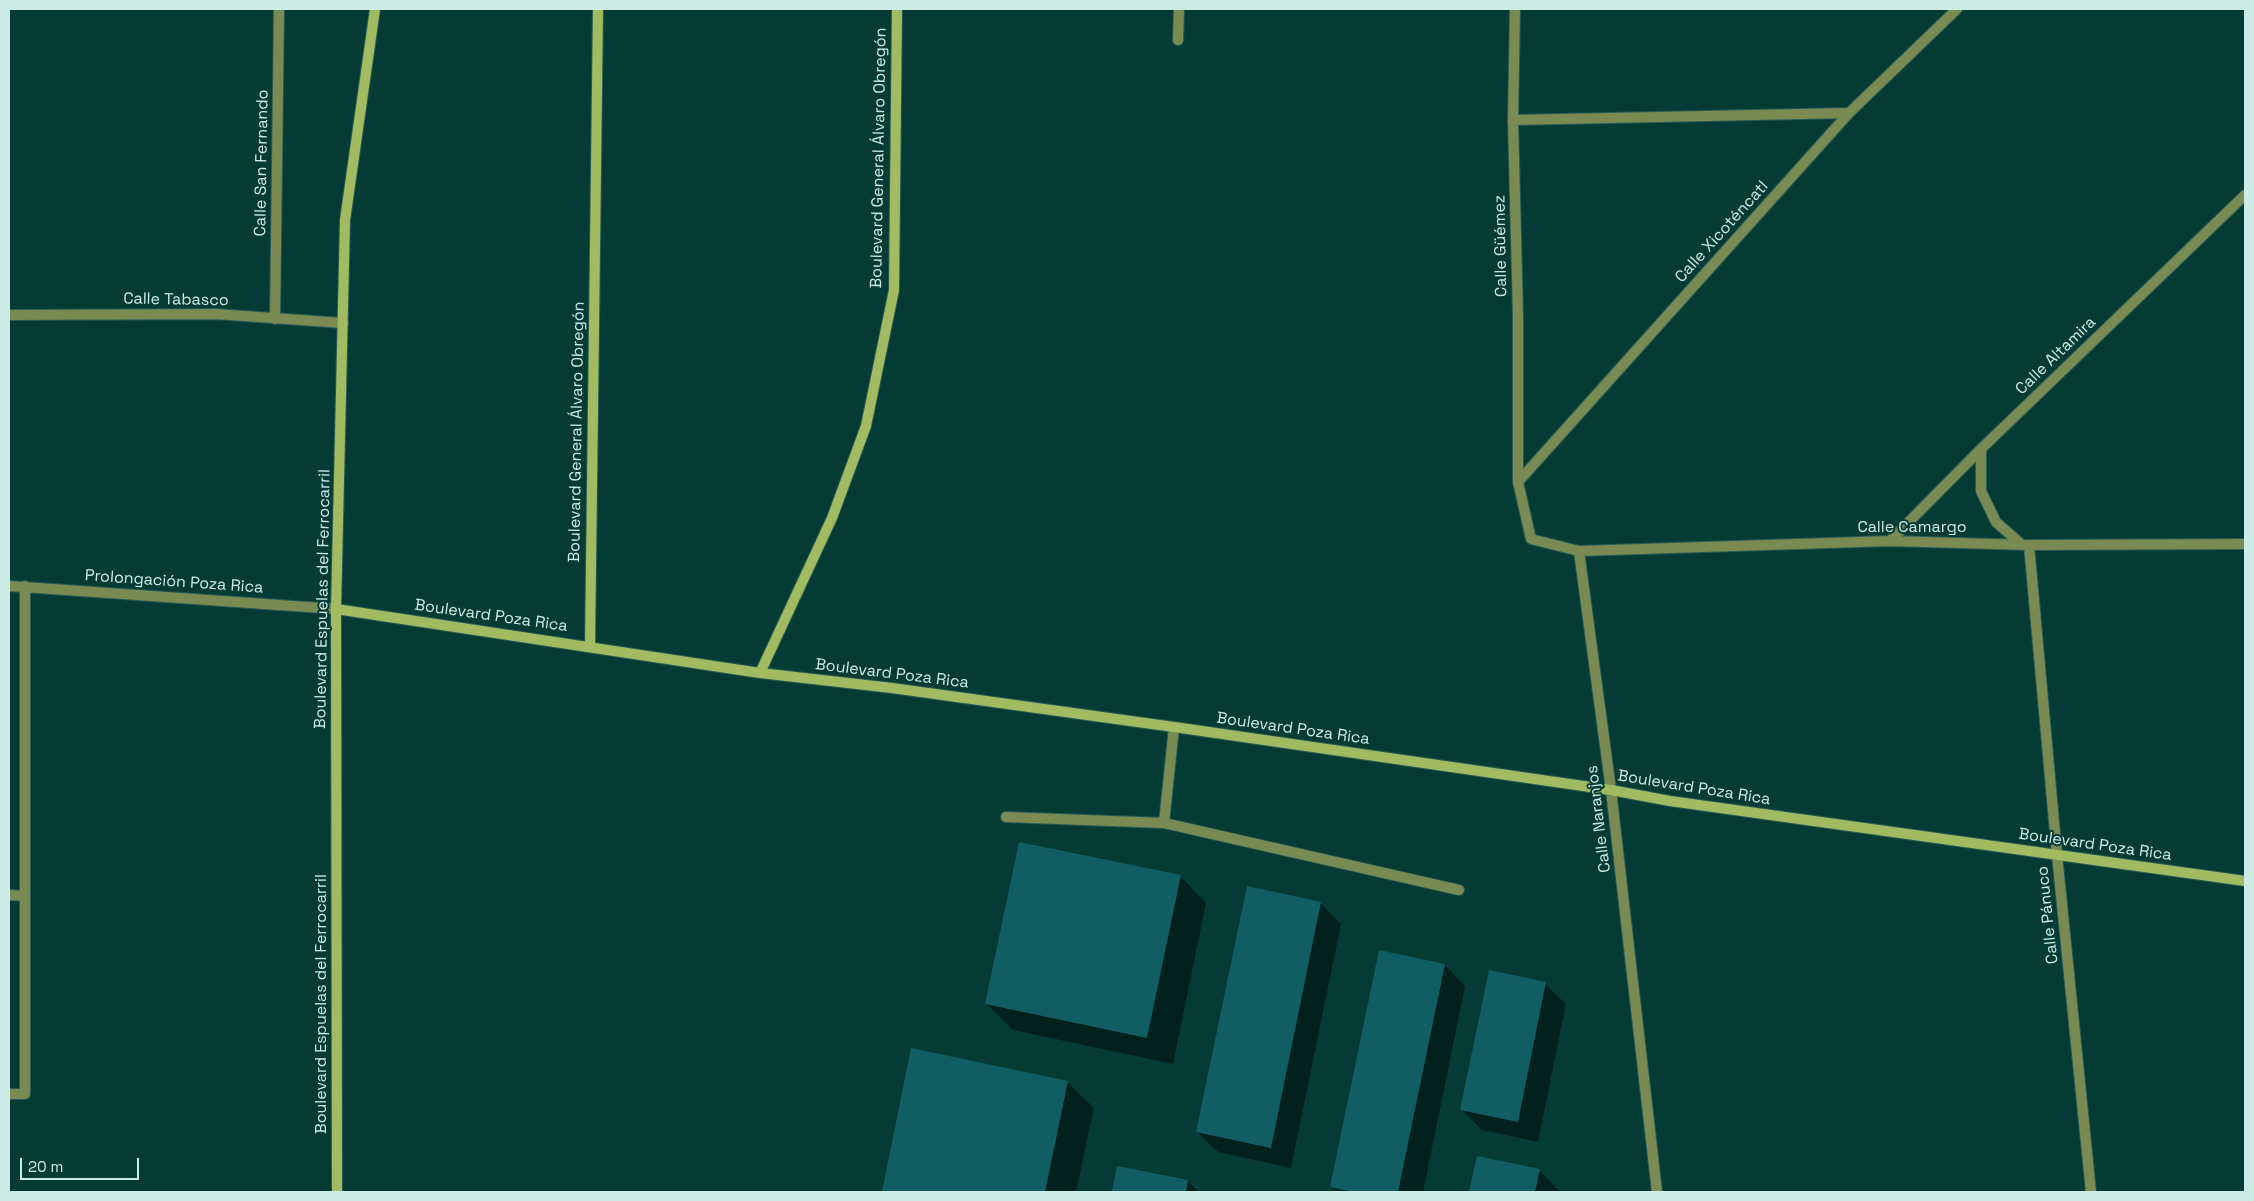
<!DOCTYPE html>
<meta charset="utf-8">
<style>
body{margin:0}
#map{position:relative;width:2254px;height:1201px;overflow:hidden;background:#043c35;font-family:"Space Grotesk",sans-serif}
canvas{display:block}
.frame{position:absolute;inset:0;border:10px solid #ccece6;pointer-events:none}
.scale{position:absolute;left:20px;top:1158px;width:119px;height:22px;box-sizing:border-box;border:2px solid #ccece6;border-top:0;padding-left:6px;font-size:15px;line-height:18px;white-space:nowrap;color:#ccece6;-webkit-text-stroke:4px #043c35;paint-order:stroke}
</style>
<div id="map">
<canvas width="2254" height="1201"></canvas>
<div class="frame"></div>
<div class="scale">20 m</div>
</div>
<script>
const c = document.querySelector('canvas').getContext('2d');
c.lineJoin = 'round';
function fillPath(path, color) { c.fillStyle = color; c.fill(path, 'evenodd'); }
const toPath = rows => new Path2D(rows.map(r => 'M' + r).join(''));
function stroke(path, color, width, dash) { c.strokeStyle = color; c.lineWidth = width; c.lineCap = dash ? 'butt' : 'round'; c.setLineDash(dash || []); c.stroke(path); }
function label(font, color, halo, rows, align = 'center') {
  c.font = font + ' "Space Grotesk",sans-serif'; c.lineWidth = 4; c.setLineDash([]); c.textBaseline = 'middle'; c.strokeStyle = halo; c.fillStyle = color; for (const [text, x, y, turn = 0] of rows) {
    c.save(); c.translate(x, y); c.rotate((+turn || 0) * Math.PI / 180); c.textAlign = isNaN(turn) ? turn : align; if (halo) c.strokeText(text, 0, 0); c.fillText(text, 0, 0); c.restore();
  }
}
const shadow = toPath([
 [1180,876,1206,903,1173,1064,1013,1030,987,1004],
 [1320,903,1341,924,1291,1168,1218,1152,1197,1132],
 [1445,965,1465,986,1423,1192,1337,1192,1331,1187],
 [1545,984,1566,1004,1538,1142,1482,1130,1461,1109],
 [912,1050,1067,1082,1094,1108,1076,1192,883,1192],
 [1478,1157,1539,1170,1560,1192,1471,1192],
 [1118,1167,1188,1181,1199,1192,1113,1192]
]);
const building = toPath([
 [1019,842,1181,875,1147,1038,985,1004],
 [1247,886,1321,902,1271,1148,1196,1132],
 [1379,950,1445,964,1398,1192,1354,1192,1330,1187],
 [1489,970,1546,982,1518,1122,1460,1110],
 [911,1048,1068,1081,1045,1192,882,1192],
 [1477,1156,1540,1169,1535,1192,1469,1192],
 [1117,1166,1188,1180,1186,1192,1112,1192]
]);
const service = toPath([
 [1174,727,1164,823,1459,890],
 [1006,817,1164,823]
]);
const minor = toPath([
 [1515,9,1513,120,1518,315,1518,482,1531,539,1579,551,1611,790,1657,1192],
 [1178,40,1179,9],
 [1513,120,1849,113],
 [9,315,216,314,343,323],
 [275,319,279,9],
 [1981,449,1981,491,1996,522,2021,544],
 [1518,482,1849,113,1957,9],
 [1890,541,1981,449,2245,195],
 [2029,545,2057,855,2091,1192],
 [1579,551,1890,541,2029,545,2245,544],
 [9,586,336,609],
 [9,895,25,896],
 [9,1094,25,1094,25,586]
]);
const secondary = toPath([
 [336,609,760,673,892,688,1174,727,1611,790,1670,801,2245,881],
 [590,646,598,9],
 [760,673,832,518,866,426,894,290,897,9],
 [337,1192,336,609,345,220,375,9]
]);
const streetNames = [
 ["Boulevard General Álvaro Obregón",879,158,-89],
 ["Calle San Fernando",262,163,-89],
 ["Calle Xicoténcatl",1722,232,-48],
 ["Calle Güémez",1501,246,-91],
 ["Calle Tabasco",176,300,1],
 ["Calle Altamira",2056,356,-44],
 ["Boulevard General Álvaro Obregón",577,432,-89],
 ["Calle Camargo",1912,528],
 ["Prolongación Poza Rica",174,582,4],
 ["Boulevard Espuelas del Ferrocarril",323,599,-89],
 ["Boulevard Poza Rica",491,616,8],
 ["Boulevard Poza Rica",892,674,7],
 ["Boulevard Poza Rica",1293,729,8],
 ["Boulevard Poza Rica",1694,788,9],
 ["Calle Naranjos",1599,819,-97],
 ["Boulevard Poza Rica",2095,845,8],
 ["Calle Pánuco",2048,915,-96],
 ["Boulevard Espuelas del Ferrocarril",322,1004,-90]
];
fillPath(shadow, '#0007');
fillPath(building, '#105e64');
stroke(service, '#285c55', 12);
stroke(minor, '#285c55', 12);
stroke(secondary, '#285c55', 12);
stroke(service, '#7a8a53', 10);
stroke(minor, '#7a8a53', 10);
stroke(secondary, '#a2bb61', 10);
label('16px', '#ccece6', '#043c35', streetNames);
</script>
